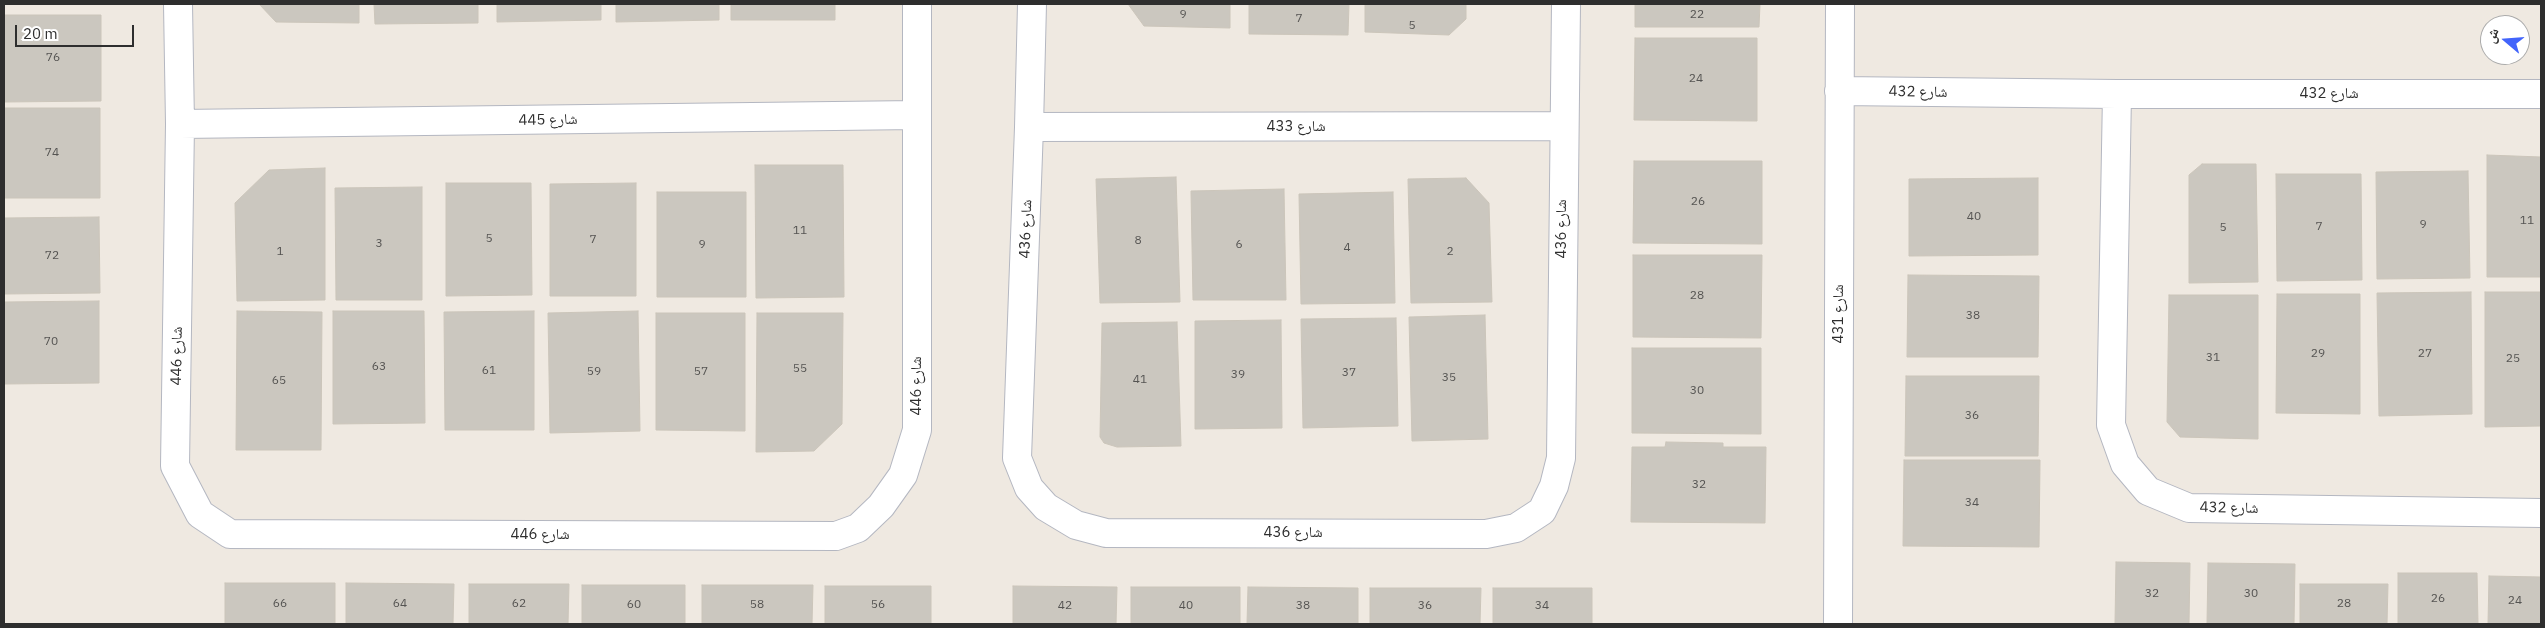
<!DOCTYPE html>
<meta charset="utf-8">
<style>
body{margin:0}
#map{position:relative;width:2545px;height:628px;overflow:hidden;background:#efe9e1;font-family:"IBM Plex Sans","Noto Naskh Arabic",sans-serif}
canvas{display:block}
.frame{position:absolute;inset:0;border:5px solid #2e2e2e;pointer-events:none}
.north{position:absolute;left:2480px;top:15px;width:50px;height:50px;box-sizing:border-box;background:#fff;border:1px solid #ababab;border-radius:50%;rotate:288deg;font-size:14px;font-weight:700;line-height:20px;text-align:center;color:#2e2e2e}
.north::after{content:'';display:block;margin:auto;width:18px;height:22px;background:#4264fb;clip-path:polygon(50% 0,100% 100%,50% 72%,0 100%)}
.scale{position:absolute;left:15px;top:25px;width:119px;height:22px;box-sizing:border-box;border:2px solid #2e2e2e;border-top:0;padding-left:6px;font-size:15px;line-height:18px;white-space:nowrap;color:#2e2e2e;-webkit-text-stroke:4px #fff;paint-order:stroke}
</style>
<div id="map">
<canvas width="2545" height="628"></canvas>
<div class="frame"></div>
<div class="north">ش</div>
<div class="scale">20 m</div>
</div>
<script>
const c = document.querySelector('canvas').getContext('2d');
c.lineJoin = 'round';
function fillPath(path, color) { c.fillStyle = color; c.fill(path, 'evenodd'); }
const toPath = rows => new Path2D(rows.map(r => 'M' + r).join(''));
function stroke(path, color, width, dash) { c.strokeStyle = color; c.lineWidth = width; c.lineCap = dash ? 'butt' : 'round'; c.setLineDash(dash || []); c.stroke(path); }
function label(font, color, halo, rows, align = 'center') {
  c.font = font + ' "IBM Plex Sans","Noto Naskh Arabic",sans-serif'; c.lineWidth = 4.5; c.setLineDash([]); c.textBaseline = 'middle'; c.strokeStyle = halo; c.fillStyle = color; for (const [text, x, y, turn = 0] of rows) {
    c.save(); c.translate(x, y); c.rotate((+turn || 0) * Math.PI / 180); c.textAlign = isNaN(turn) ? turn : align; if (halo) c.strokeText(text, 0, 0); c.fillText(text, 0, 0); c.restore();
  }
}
const building = toPath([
 [259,4,359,4,359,23,276,22,259,4],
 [374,4,478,4,478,23,375,24,374,4],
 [497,4,601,4,601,20,497,22,497,4],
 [616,4,719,4,719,20,616,22,616,4],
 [731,4,835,4,835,20,731,20,731,4],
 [1128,4,1230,4,1230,28,1144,26,1128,4],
 [1249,4,1349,4,1348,35,1249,34,1249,4],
 [1365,4,1466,4,1466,19,1449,35,1365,32,1365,4],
 [1635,4,1760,4,1759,27,1635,27,1635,4],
 [4,15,101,15,101,101,4,102,4,15],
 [1635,38,1757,38,1757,121,1634,120,1635,38],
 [4,108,100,108,100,198,4,198,4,108],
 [2487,155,2541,157,2541,277,2487,277,2487,155],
 [1634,161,1762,161,1762,244,1633,243,1634,161],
 [2202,164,2256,164,2258,282,2189,283,2189,175,2202,164],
 [755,165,843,165,844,297,756,298,755,165],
 [325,168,325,300,237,301,235,203,269,170,325,168],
 [2468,171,2470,278,2377,279,2376,172,2468,171],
 [2276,174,2361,174,2362,280,2277,281,2276,174],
 [1176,177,1180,302,1100,303,1096,179,1176,177],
 [1466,178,1489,203,1492,302,1411,303,1408,179,1466,178],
 [2038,178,2038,255,1909,256,1909,179,2038,178],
 [446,183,531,183,532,295,446,296,446,183],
 [636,183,636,296,550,296,550,184,636,183],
 [422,187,422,300,336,300,335,188,422,187],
 [1284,189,1286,300,1193,300,1191,191,1284,189],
 [657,192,746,192,746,297,657,297,657,192],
 [1393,192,1395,303,1301,304,1299,194,1393,192],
 [99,217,100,293,4,294,4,218,99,217],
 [1633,255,1762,255,1761,338,1633,337,1633,255],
 [1908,275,2039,276,2038,357,1907,357,1908,275],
 [2471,292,2472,414,2379,416,2377,293,2471,292],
 [2485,292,2541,292,2541,426,2485,427,2485,292],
 [2277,294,2360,294,2360,414,2276,413,2277,294],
 [2169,295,2258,295,2258,439,2180,437,2167,422,2169,295],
 [99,301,99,383,4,384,4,302,99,301],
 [237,311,322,312,321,450,236,450,237,311],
 [333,311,424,311,425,423,333,424,333,311],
 [534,311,534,430,445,430,444,312,534,311],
 [638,311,640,431,550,433,548,313,638,311],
 [656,313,745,313,745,431,656,430,656,313],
 [757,313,843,313,842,424,814,451,756,452,757,313],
 [1485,315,1488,439,1412,441,1409,317,1485,315],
 [1396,318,1398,426,1303,428,1301,319,1396,318],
 [1281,320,1282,428,1195,429,1195,321,1281,320],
 [1177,322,1181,446,1117,447,1104,443,1100,437,1102,323,1177,322],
 [1632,348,1761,348,1761,434,1632,433,1632,348],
 [1906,376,2039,376,2038,456,1905,456,1906,376],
 [1666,442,1723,443,1723,447,1766,447,1765,523,1631,522,1632,447,1665,447,1666,442],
 [1904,460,2040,460,2039,547,1903,546,1904,460],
 [2116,562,2190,563,2189,624,2115,624,2116,562],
 [2208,563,2295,564,2294,624,2207,624,2208,563],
 [2398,573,2477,573,2478,624,2398,624,2398,573],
 [2489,576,2541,577,2541,624,2488,624,2489,576],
 [225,583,335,583,335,624,225,624,225,583],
 [346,583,454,584,453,624,346,624,346,583],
 [469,584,569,584,568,624,469,624,469,584],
 [2300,584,2388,584,2387,624,2300,624,2300,584],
 [582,585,685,585,685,624,582,624,582,585],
 [702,585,813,585,812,624,702,624,702,585],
 [825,586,931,586,931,624,825,624,825,586],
 [1013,586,1117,587,1116,624,1013,624,1013,586],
 [1131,587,1240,587,1240,624,1131,624,1131,587],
 [1248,587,1358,588,1358,624,1247,624,1248,587],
 [1370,588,1481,588,1480,624,1370,624,1370,588],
 [1493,588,1592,588,1592,624,1493,624,1493,588]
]);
const minor = toPath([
 [178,4,180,124,175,466,200,514,230,534,836,536,858,528,881,506,903,475,917,430,917,4],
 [1032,4,1029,127,1017,458,1029,488,1046,507,1076,525,1106,533,1486,534,1516,528,1542,511,1554,486,1561,458,1566,4],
 [1839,91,2117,94,2541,94],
 [2117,94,2111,425,2125,464,2148,491,2189,508,2541,513],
 [180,124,916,115],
 [1029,127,1563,126],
 [1838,624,1840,4]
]);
const numberNames = [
 ["9",1183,15],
 ["22",1697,15],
 ["7",1299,19],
 ["5",1412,26],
 ["76",53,58],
 ["24",1696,79],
 ["74",52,153],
 ["26",1698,202],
 ["40",1974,217],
 ["11",2527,221],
 ["9",2423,225],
 ["7",2319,227],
 ["5",2223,228],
 ["11",800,231],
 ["5",489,239],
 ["7",593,240],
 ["8",1138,241],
 ["3",379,244],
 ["9",702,245],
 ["6",1239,245],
 ["4",1347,248],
 ["1",280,252],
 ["2",1450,252],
 ["72",52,256],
 ["28",1697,296],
 ["38",1973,316],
 ["70",51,342],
 ["29",2318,354],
 ["27",2425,354],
 ["31",2213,358],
 ["25",2513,359],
 ["63",379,367],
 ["55",800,369],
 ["61",489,371],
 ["59",594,372],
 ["57",701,372],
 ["37",1349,373],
 ["39",1238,375],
 ["35",1449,378],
 ["41",1140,380],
 ["65",279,381],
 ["30",1697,391],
 ["36",1972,416],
 ["32",1699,485],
 ["34",1972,503],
 ["32",2152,594],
 ["30",2251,594],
 ["26",2438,599],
 ["24",2515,601],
 ["66",280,604],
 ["64",400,604],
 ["62",519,604],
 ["28",2344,604],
 ["60",634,605],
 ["58",757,605],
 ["56",878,605],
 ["42",1065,606],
 ["40",1186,606],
 ["38",1303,606],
 ["36",1425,606],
 ["34",1542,606]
];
const streetNames = [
 ["شارع 432",1918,92,1],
 ["شارع 432",2329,94],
 ["شارع 445",548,120,-1],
 ["شارع 433",1296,127],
 ["شارع 436",1026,229,-88],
 ["شارع 436",1562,229,-90],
 ["شارع 431",1839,314,-90],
 ["شارع 446",177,356,-89],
 ["شارع 446",917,386,-90],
 ["شارع 432",2229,508,1],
 ["شارع 436",1293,533],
 ["شارع 446",540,535]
];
fillPath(building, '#cbc7bf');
stroke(building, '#cbc5ba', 1);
stroke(minor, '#b4b7c1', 30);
stroke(minor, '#fff', 28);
label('12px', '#555452', null, numberNames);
label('15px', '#2e2e2e', '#fff', streetNames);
</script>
